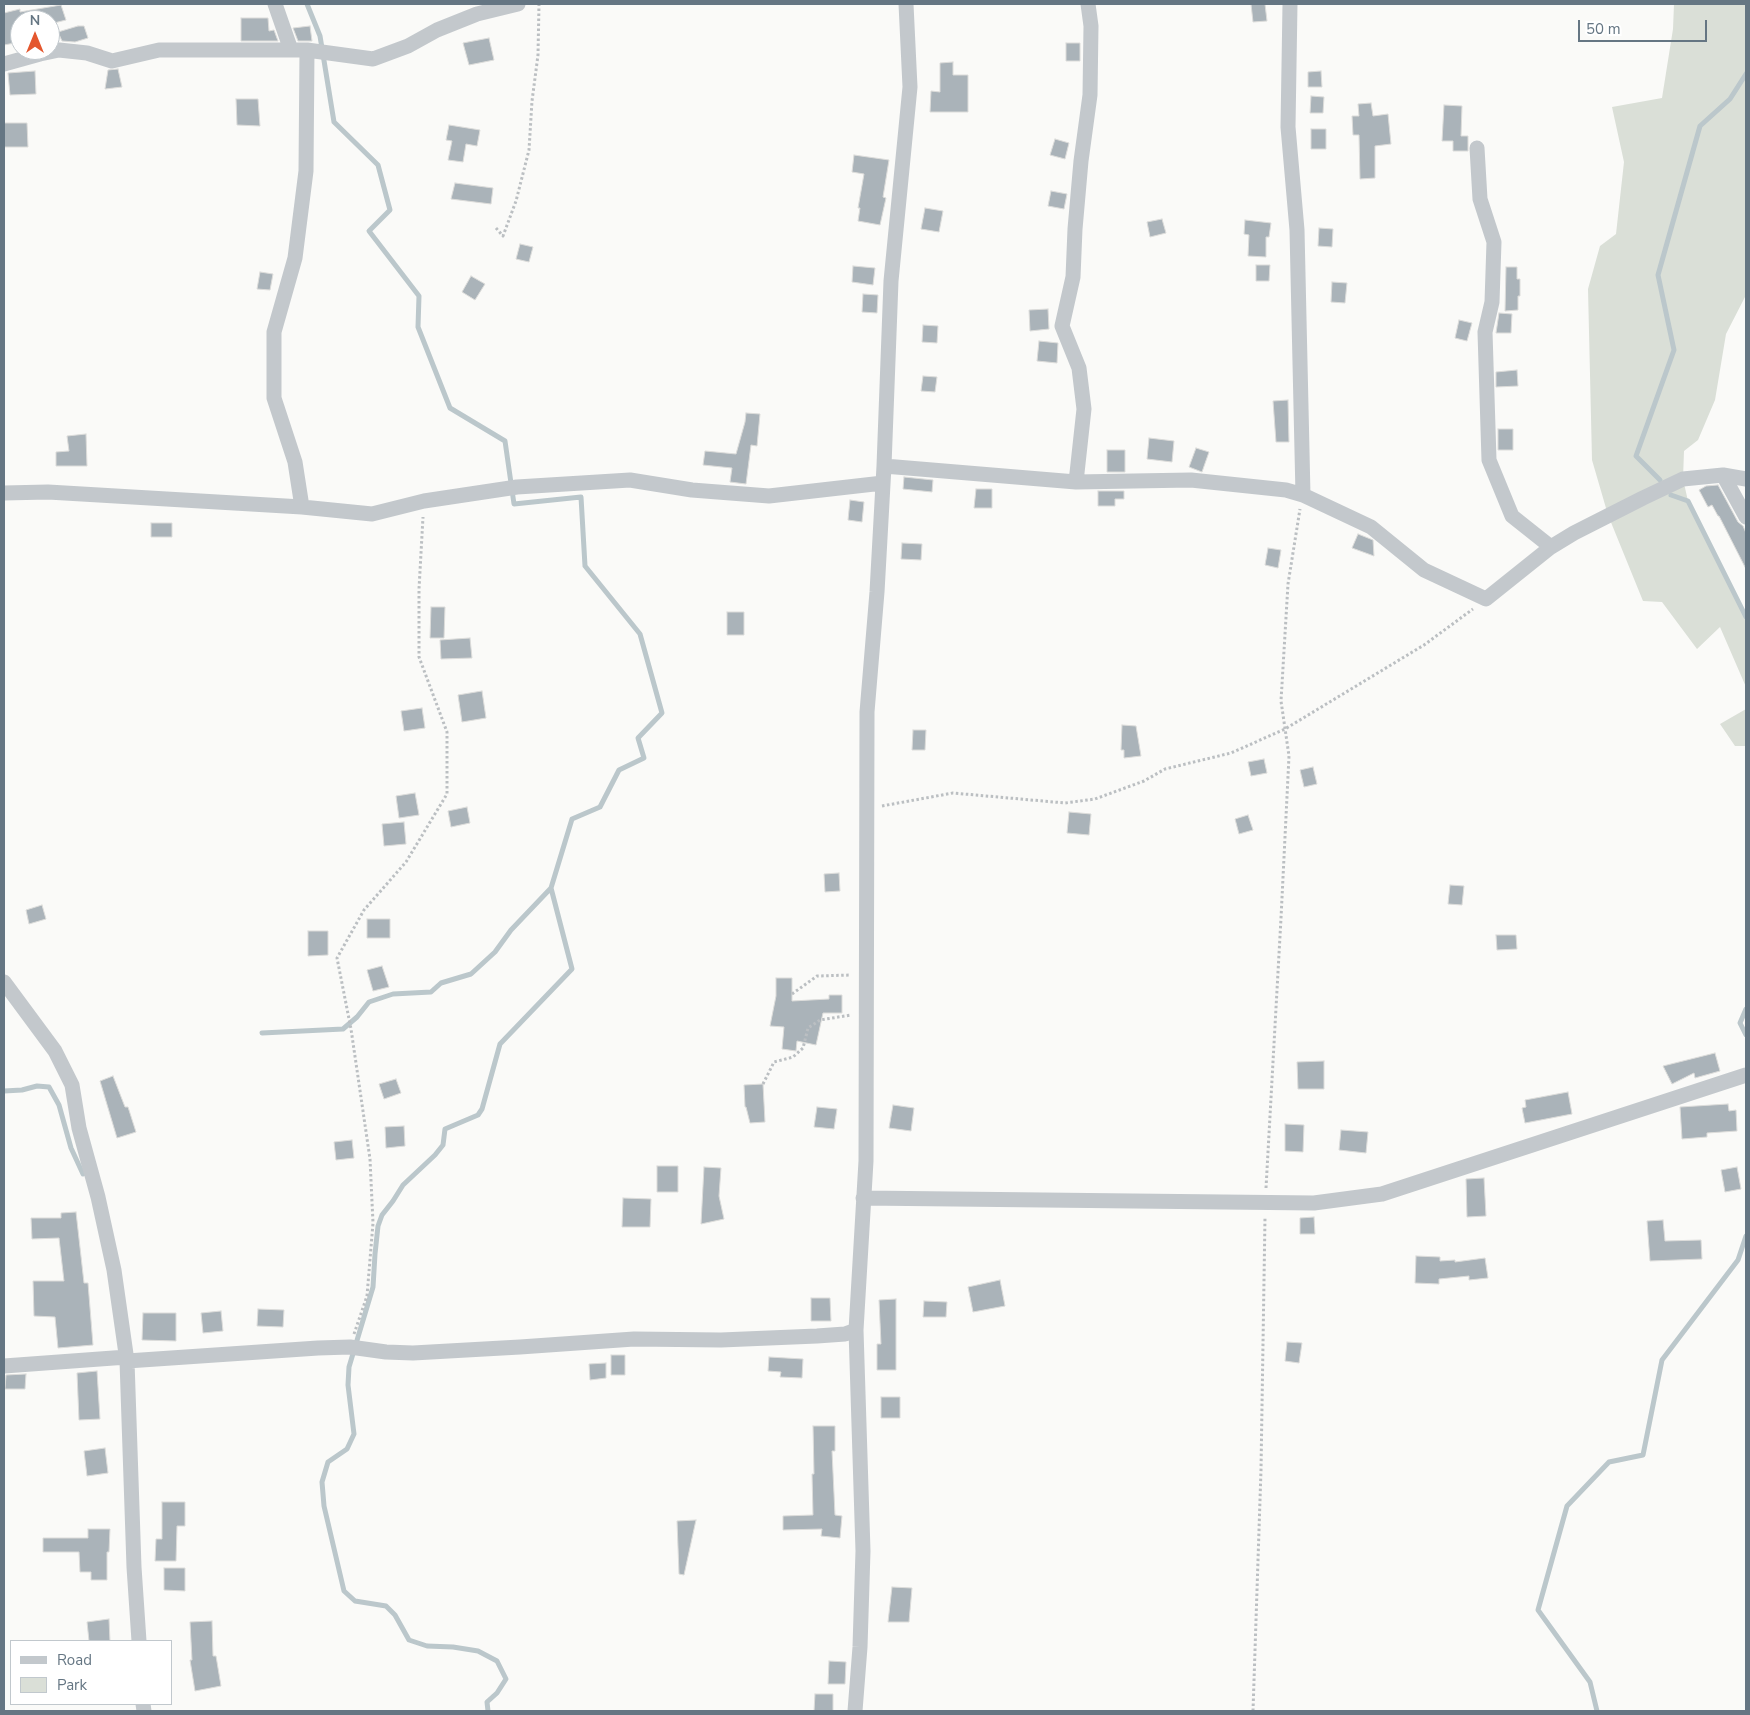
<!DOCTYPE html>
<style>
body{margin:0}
#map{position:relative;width:1750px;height:1715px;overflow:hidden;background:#fafaf8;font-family:"Nunito Sans",sans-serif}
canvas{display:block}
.frame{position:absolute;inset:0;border:5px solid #657683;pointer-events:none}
.legend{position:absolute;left:10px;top:1640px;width:162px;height:65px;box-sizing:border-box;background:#fff;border:1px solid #c1c8cd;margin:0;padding:6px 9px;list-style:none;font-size:15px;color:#657683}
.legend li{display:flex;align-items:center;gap:10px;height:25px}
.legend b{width:25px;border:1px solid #c1c8cd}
.north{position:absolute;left:10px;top:10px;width:50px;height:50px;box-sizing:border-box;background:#fff;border:1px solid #c1c8cd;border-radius:50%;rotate:0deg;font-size:14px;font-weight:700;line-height:20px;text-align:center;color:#657683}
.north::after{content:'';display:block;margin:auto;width:18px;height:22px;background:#e4572e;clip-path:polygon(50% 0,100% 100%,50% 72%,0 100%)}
.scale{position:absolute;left:1578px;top:20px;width:129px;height:22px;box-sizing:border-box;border:2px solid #657683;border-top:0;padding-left:6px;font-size:15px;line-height:18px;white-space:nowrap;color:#657683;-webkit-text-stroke:4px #fff;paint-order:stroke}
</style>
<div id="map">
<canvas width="1750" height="1715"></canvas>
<div class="frame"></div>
<ul class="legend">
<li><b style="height:6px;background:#c3c8cc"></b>Road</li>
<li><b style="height:14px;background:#dadfd7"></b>Park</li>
</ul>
<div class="north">N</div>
<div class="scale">50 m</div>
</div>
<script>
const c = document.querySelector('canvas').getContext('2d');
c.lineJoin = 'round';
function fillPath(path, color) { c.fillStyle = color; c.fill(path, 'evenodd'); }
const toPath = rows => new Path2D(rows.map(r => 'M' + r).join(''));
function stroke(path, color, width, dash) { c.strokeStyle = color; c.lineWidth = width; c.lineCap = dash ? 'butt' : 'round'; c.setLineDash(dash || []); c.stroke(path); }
const green = toPath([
 [1674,4,1746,4,1746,295,1726,334,1715,400,1698,440,1684,451,1683,479,1688,501,1746,617,1746,687,1720,627,1697,649,1662,602,1643,601,1608,515,1592,460,1588,289,1600,246,1616,234,1624,162,1612,107,1662,98,1673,29],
 [1746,709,1746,746,1735,746,1720,724]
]);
const stream = toPath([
 [307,4,320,36,334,122,378,165,390,210,369,231,419,296,418,327,450,408,505,441,514,504,581,497,585,566,640,634,662,713,638,738,644,758,619,770,600,807,572,819,551,888,572,969,500,1044,482,1109,478,1115,445,1129,443,1145,435,1155,403,1185,393,1201,382,1215,378,1226,375,1254,373,1287,349,1367,348,1385,354,1434,347,1449,328,1462,322,1482,324,1506,344,1591,355,1601,386,1606,395,1615,409,1640,427,1646,453,1647,478,1651,497,1661,506,1679,497,1693,487,1702,488,1711],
 [1660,480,1636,456,1674,350,1658,275,1700,126,1730,99,1746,74],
 [1671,495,1688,501,1746,617],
 [1746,1009,1740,1023,1746,1035],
 [262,1033,343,1029,357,1017,369,1002,393,994,431,992,441,983,471,974,495,952,511,930,551,888],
 [4,1091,22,1090,37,1086,49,1087,59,1105,71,1148,83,1174],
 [1597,1711,1590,1682,1538,1610,1567,1506,1609,1462,1643,1455,1662,1360,1738,1260,1746,1236]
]);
const building = toPath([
 [1251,4,1265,4,1267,21,1253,22,1251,4],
 [61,5,66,20,50,24,50,20,20,20,20,42,4,45,4,13,20,9,20,12,61,5],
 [241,18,268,18,269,31,274,30,278,41,241,41,241,18],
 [78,26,84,26,88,38,75,42,62,41,58,32,78,26],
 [310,26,312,41,298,41,293,28,310,26],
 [489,38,494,60,469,65,463,43,489,38],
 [1066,43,1080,43,1080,61,1066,61,1066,43],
 [953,62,953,75,968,75,968,112,930,112,931,91,940,92,940,63,953,62],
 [118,69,122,87,105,89,108,70,118,69],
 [35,71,36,94,10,95,8,73,35,71],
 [1321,71,1322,87,1308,87,1308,72,1321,71],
 [1311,96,1324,97,1323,113,1310,113,1311,96],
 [236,99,258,99,260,126,237,125,236,99],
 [1371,103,1373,116,1388,114,1391,144,1375,146,1375,178,1360,179,1359,135,1353,135,1352,116,1359,116,1358,104,1371,103],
 [1444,105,1462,106,1461,136,1468,136,1468,151,1453,151,1453,141,1442,141,1444,105],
 [4,123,27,123,28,147,4,147,4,123],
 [449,125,480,130,477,146,466,144,463,162,448,160,452,141,446,140,449,125],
 [1311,129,1326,129,1326,149,1311,149,1311,129],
 [1055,139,1069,143,1065,159,1050,155,1055,139],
 [854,155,889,160,883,197,886,198,880,225,858,221,860,208,858,208,864,174,852,172,854,155],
 [455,183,493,188,491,204,451,199,455,183],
 [1051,191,1067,194,1064,209,1048,206,1051,191],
 [925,208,943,211,939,232,921,229,925,208],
 [1162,219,1166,233,1150,237,1147,222,1162,219],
 [1245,220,1271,223,1269,237,1266,237,1266,257,1248,256,1249,235,1244,234,1245,220],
 [1319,228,1333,229,1332,247,1318,246,1319,228],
 [520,244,533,247,529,262,516,259,520,244],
 [1256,265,1270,265,1269,281,1256,281,1256,265],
 [853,266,875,268,873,285,852,282,853,266],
 [1506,267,1517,267,1517,279,1520,279,1520,296,1518,296,1518,310,1505,311,1506,267],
 [260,272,273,274,270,290,257,289,260,272],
 [471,276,485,284,475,300,462,292,471,276],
 [1332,282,1347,283,1345,303,1331,302,1332,282],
 [863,294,878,295,877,313,862,312,863,294],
 [1048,309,1049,329,1030,331,1029,310,1048,309],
 [1499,313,1512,314,1511,333,1496,333,1499,313],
 [1459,320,1472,323,1467,341,1455,338,1459,320],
 [923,325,938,326,937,343,922,342,923,325],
 [1039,341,1058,343,1057,363,1037,361,1039,341],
 [1517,370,1518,386,1496,387,1496,372,1517,370],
 [923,376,937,377,935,392,921,391,923,376],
 [1288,400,1289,442,1276,442,1273,401,1288,400],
 [746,413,760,414,757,446,751,445,746,484,730,482,732,468,703,465,705,451,736,454,745,422,746,413],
 [1498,429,1513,429,1513,450,1498,450,1498,429],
 [86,434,87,466,56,466,56,452,69,451,67,436,86,434],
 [1149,438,1174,441,1172,462,1147,459,1149,438],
 [1196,448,1209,452,1202,472,1189,467,1196,448],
 [1107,450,1125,450,1125,472,1107,472,1107,450],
 [904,477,933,480,932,492,903,489,904,477],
 [1718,485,1738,522,1743,526,1746,533,1746,569,1719,516,1718,516,1712,505,1708,507,1699,490,1706,486,1718,485],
 [976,489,992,489,992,508,974,508,976,489],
 [1098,491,1124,491,1124,499,1115,499,1115,506,1098,506,1098,491],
 [850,500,864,502,862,522,848,520,850,500],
 [151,523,172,523,172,537,151,537,151,523],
 [1358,534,1373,540,1374,556,1352,548,1358,534],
 [902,543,922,544,921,560,901,559,902,543],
 [1268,548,1281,550,1278,568,1265,565,1268,548],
 [431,607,445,607,444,638,430,638,431,607],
 [727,612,744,612,744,635,727,635,727,612],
 [470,638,472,658,441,659,440,640,470,638],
 [482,691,486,718,462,722,458,695,482,691],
 [422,708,425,728,404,731,401,711,422,708],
 [1122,725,1136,726,1141,756,1124,758,1124,750,1121,750,1122,725],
 [913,730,926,730,925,750,912,750,913,730],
 [1264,759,1267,773,1251,776,1248,762,1264,759],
 [1313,767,1317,784,1304,787,1300,770,1313,767],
 [415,793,419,815,399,818,396,796,415,793],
 [467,807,470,823,451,827,448,811,467,807],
 [1069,812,1091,814,1089,835,1067,833,1069,812],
 [1248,815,1253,830,1239,834,1235,819,1248,815],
 [404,822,406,844,384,846,382,824,404,822],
 [839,873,840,891,825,892,824,874,839,873],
 [1450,885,1464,886,1462,905,1448,904,1450,885],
 [42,905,46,919,29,924,26,910,42,905],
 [367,919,390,919,390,938,367,938,367,919],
 [308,931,328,931,328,955,308,956,308,931],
 [1496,935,1516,935,1517,949,1497,950,1496,935],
 [382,966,389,987,373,991,367,970,382,966],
 [776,978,792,978,792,1001,829,999,829,995,842,995,842,1013,823,1013,816,1045,797,1041,796,1051,782,1049,784,1027,770,1026,776,996,776,978],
 [1715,1053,1720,1071,1695,1078,1694,1073,1672,1084,1663,1066,1715,1053],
 [1324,1061,1324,1089,1298,1089,1297,1062,1324,1061],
 [113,1076,125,1107,128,1107,136,1132,117,1138,100,1081,113,1076],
 [396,1079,401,1093,384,1099,379,1084,396,1079],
 [763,1084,765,1122,750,1123,746,1107,745,1107,744,1085,763,1084],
 [1568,1092,1572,1114,1525,1123,1522,1108,1526,1107,1525,1100,1568,1092],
 [1728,1104,1729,1111,1736,1110,1737,1131,1707,1133,1707,1137,1682,1139,1680,1107,1728,1104],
 [893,1105,914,1108,911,1131,889,1128,893,1105],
 [817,1107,837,1109,834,1129,814,1127,817,1107],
 [1285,1124,1304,1125,1303,1152,1285,1151,1285,1124],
 [404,1126,405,1146,386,1148,385,1127,404,1126],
 [1341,1130,1368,1132,1366,1153,1339,1150,1341,1130],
 [352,1140,354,1158,336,1160,334,1142,352,1140],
 [657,1166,678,1166,678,1192,657,1192,657,1166],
 [704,1167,721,1168,719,1196,724,1219,701,1224,704,1167],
 [1737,1167,1741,1189,1725,1192,1721,1170,1737,1167],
 [1484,1178,1486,1216,1467,1217,1466,1179,1484,1178],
 [623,1198,651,1199,650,1227,622,1227,623,1198],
 [76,1212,84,1283,88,1283,93,1345,58,1348,55,1317,34,1316,33,1281,64,1281,59,1238,32,1239,31,1218,61,1218,61,1213,76,1212],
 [1314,1217,1315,1234,1300,1234,1300,1218,1314,1217],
 [1663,1220,1665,1241,1701,1240,1702,1259,1650,1261,1647,1221,1663,1220],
 [1416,1256,1440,1257,1440,1261,1455,1260,1455,1262,1485,1258,1488,1278,1469,1280,1469,1276,1439,1279,1439,1284,1415,1283,1416,1256],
 [1000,1280,1005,1306,973,1312,968,1287,1000,1280],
 [811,1298,830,1298,831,1321,811,1321,811,1298],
 [896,1299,896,1370,877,1370,877,1344,881,1344,879,1300,896,1299],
 [924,1301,947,1302,946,1317,923,1317,924,1301],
 [258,1309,284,1310,283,1327,257,1326,258,1309],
 [221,1311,223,1331,203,1333,201,1313,221,1311],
 [143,1313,176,1313,176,1341,142,1340,143,1313],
 [1287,1342,1302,1343,1299,1363,1285,1361,1287,1342],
 [611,1355,625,1355,625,1375,611,1375,611,1355],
 [769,1357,803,1359,802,1378,780,1377,781,1372,768,1371,769,1357],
 [606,1363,606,1378,590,1380,589,1364,606,1363],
 [97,1371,100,1419,79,1420,77,1373,97,1371],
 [26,1374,25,1389,5,1389,6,1375,26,1374],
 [881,1397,900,1397,900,1418,881,1418,881,1397],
 [813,1426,835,1426,835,1451,832,1451,835,1515,842,1516,840,1538,821,1536,822,1529,783,1530,783,1516,813,1515,812,1474,814,1474,813,1426],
 [105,1448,108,1473,87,1476,84,1451,105,1448],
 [162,1502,185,1502,185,1526,177,1526,176,1561,155,1561,156,1539,162,1539,162,1502],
 [696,1520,684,1575,679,1574,677,1521,696,1520],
 [88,1529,110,1529,109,1552,107,1552,107,1580,91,1580,91,1572,80,1572,79,1552,43,1552,43,1538,88,1538,88,1529],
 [164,1568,185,1568,185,1591,164,1590,164,1568],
 [892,1587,912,1588,909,1622,888,1622,892,1587],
 [109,1619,110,1641,89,1641,87,1622,109,1619],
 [212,1621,213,1656,216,1656,221,1686,195,1691,190,1660,192,1660,190,1622,212,1621],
 [829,1661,846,1662,845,1684,828,1684,829,1661],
 [815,1694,833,1694,833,1711,814,1711,815,1694]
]);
const path = toPath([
 [496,228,503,236,516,201,529,150,532,101,538,55,539,4],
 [882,806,953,793,1065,803,1095,799,1144,781,1165,769,1231,753,1285,729,1424,645,1473,609],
 [792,994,817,976,851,975],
 [763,1084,774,1062,793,1057,803,1048,808,1028,820,1020,851,1015],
 [1266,1188,1281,918,1289,756,1281,701,1288,584,1300,509],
 [354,1334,367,1296,373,1223,370,1159,351,1029,337,958,364,910,406,862,447,794,447,732,419,657,419,589,423,517],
 [1253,1711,1261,1470,1265,1217]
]);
const street = toPath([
 [275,4,291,50],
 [1290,4,1288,127,1297,230,1303,495],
 [4,64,40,54,59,50,87,53,112,61,159,50,307,50,373,59,408,46,437,30,477,14,518,4],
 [1477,148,1480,199,1494,242,1492,302,1485,332,1489,460,1512,516,1551,547],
 [884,466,1076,482,1191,480,1286,490,1303,495,1371,527,1424,570,1486,599,1551,547,1574,533,1643,498,1683,479,1723,475,1746,479],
 [1723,475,1746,517],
 [1076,482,1084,409,1079,368,1062,326,1073,277,1075,229,1081,161,1090,95,1091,26,1088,4],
 [4,493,48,492,302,507,372,514,424,501,517,487,630,480,692,490,769,496,883,483],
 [302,507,295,462,274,398,274,332,295,258,306,171,307,50],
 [4,982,55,1051,72,1085,79,1128,98,1197,114,1270,127,1361,134,1567,139,1641],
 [863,1198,1314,1203,1382,1194,1746,1075],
 [127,1361,318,1348,350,1347,386,1352,413,1353,520,1347,634,1339,721,1340,817,1336,845,1334,856,1330],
 [4,1366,127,1357],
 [143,1704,144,1711],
 [855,1711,860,1647,863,1551,856,1330,866,1161,867,712,877,592,884,466,891,281,910,87,906,4]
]);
fillPath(green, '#dadfd7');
stroke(stream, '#bbc7cb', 5);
fillPath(building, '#aab3b9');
stroke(building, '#dcdcda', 1);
stroke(path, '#bbbfc2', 3, [2.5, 2.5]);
stroke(street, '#c3c8cc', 15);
</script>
